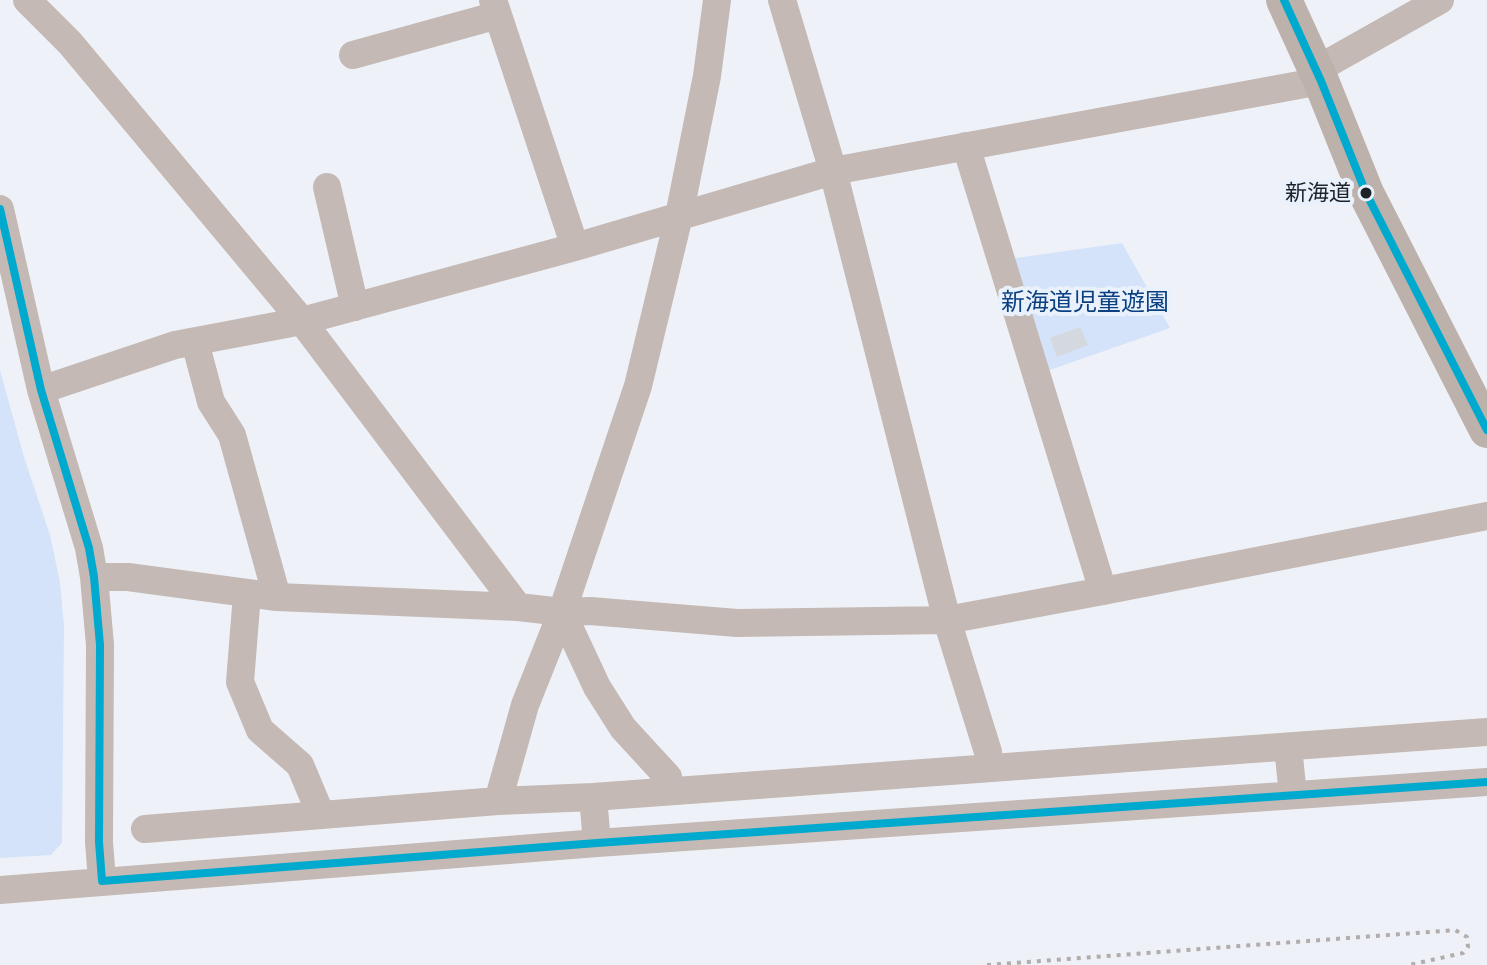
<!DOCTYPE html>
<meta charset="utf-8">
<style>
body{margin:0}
canvas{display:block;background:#eef2f8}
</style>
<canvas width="1487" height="965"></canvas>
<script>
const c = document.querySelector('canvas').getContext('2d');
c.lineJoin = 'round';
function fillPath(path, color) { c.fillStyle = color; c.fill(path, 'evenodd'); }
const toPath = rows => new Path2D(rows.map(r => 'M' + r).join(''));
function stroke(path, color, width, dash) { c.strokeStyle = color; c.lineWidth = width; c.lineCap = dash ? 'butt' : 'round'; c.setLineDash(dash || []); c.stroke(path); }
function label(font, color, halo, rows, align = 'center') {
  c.font = font + ' Lato,"Noto Sans JP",sans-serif'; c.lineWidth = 8; c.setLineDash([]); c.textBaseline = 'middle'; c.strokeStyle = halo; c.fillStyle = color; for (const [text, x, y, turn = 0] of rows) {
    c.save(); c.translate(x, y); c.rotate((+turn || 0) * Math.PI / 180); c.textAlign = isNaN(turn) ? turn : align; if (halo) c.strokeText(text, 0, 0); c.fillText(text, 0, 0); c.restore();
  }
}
const green = toPath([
 [1122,243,1170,328,1047,371,1009,259],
 [0,370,24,457,50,535,60,582,64,626,62,843,51,855,0,858]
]);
const building = toPath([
 [1080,327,1088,345,1057,357,1050,338]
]);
const path = toPath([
 [987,965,1455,930,1467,937,1468,947,1463,953,1409,965]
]);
const minor = toPath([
 [27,0,70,43,302,321,518,607],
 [493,0,575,247],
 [782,0,833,171,947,620,988,752,990,767],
 [353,55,498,15],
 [1316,70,1440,0],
 [966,146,1103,591],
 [327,187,355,307],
 [0,209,41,390,89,548,94,577,100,645,99,842,102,881],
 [195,342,211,402,232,435,277,597],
 [41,390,175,345,302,321,575,247,833,171,1321,81],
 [94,577,128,577,277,597,518,607,562,612,590,611,737,623,947,620,1103,591,1487,516],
 [247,594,240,682,260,730,300,765,321,815],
 [562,612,597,687,623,728,668,777,671,791],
 [1288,747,1293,795],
 [593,797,1487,732],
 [498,801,525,705,562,612,638,386,679,216,707,76,717,0],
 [145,829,498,801,593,797,597,843],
 [0,890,597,843,1487,782]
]);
const major = toPath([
 [1284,0,1321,81,1366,193,1487,430]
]);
const bus1 = toPath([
 [1284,0,1321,81,1366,193,1487,430],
 [0,209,41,390,89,548,94,577,100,645,99,842,102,881,597,843,1487,782]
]);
const markers = [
 [1366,193,7,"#1d2229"]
];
const busNames = [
 ["新海道",1351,193]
];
const parkNames = [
 ["新海道児童遊園",1085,302]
];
fillPath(green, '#d4e3fa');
fillPath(building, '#d4d9df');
stroke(path, '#b2acab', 4, [4, 6]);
stroke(minor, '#c4b9b4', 28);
stroke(major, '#bdb1ac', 36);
stroke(bus1, '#00a9ce', 8);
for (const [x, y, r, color] of markers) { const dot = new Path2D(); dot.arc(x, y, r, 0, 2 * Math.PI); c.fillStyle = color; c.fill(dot); stroke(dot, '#e9f1fd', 3); }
label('22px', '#1d2229', '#e9f1fd', busNames, 'right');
label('24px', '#0b3f80', '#e9f1fd', parkNames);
</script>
